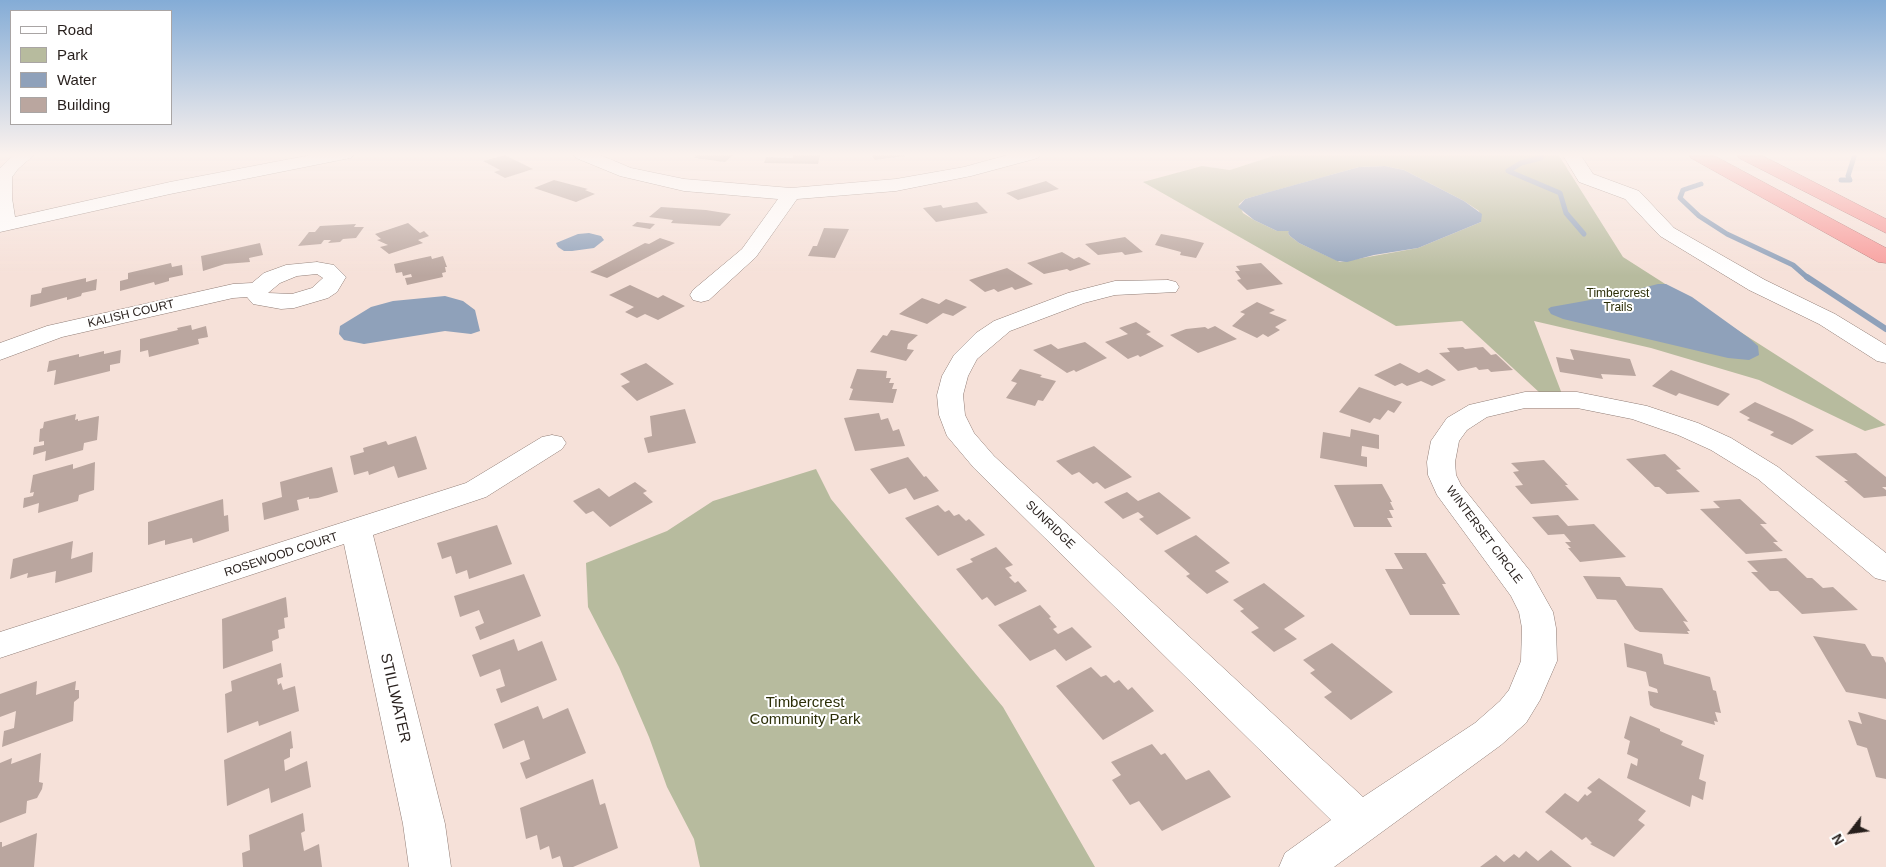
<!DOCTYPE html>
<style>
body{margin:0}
#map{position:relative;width:1886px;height:867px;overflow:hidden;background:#f6e1d9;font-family:Helvetica,sans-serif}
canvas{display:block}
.legend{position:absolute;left:10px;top:10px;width:162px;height:115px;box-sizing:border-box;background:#fff;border:1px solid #a9a5a4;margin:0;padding:6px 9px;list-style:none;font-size:15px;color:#271f1c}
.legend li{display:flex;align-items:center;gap:10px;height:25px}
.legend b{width:25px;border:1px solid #a9a5a4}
.north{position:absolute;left:1826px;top:807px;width:50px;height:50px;-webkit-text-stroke:4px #fff;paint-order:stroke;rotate:240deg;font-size:14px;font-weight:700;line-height:20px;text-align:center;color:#271f1c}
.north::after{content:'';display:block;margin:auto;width:18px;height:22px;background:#271f1c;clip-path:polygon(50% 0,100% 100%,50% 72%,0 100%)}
</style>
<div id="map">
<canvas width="1886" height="867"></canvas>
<ul class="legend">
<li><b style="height:6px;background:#fff"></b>Road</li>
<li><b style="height:14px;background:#b7bb9e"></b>Park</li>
<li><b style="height:14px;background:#8fa1ba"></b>Water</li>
<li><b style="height:14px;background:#baa69f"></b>Building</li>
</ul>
<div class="north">N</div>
</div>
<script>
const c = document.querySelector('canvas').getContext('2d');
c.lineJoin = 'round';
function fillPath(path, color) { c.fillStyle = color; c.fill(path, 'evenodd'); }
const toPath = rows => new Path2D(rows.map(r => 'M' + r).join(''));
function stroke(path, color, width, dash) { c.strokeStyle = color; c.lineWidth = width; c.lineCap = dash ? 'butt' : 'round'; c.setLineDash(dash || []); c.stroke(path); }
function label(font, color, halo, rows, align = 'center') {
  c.font = font + ' Helvetica,sans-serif'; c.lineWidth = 4; c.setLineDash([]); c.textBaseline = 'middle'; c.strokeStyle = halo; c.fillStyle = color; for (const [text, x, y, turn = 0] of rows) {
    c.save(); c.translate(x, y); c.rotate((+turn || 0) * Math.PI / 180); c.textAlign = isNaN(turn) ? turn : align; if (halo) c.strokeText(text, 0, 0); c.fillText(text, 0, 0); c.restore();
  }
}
const green = toPath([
 [1279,154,1558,154,1623,257,1886,425,1865,431,1759,380,1651,348,1534,321,1562,394,1540,393,1462,321,1396,326,1143,182,1202,166,1230,170],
 [1385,166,1404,170,1464,201,1479,211,1481,222,1418,248,1340,262,1299,243,1290,236,1288,233,1290,231,1277,231,1254,220,1243,213,1239,204,1245,199,1359,167],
 [816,469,831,499,1003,707,1095,867,700,867,694,839,667,787,649,737,619,667,588,607,586,563,667,531,713,501]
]);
const water = toPath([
 [1385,166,1404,170,1464,201,1482,214,1481,222,1418,248,1374,255,1347,262,1337,261,1299,243,1290,236,1288,233,1289,231,1277,231,1254,220,1238,207,1245,199,1269,192,1359,167],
 [589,233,601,236,604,240,594,248,572,251,564,251,558,247,556,243,578,234],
 [1658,284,1666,284,1692,297,1749,338,1758,346,1759,355,1749,360,1728,358,1563,319,1551,314,1548,309,1551,307,1607,297],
 [445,296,463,301,475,310,480,331,471,334,445,331,364,344,344,340,339,334,340,326,371,307,393,301]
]);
const streamFar1 = toPath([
 [1541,154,1541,158,1521,163,1508,171,1560,193,1566,213,1584,234],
 [1841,180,1850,180,1848,176,1855,154],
 [1701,184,1683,190,1680,198,1699,216,1727,234,1793,265,1809,279]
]);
const stream = toPath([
 [1807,277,1886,329]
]);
const building = toPath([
 [690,154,735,154,725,162,694,158,696,156],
 [870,154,904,154,906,156,875,160],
 [505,155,533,169,505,178,494,172,500,170,483,161],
 [793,155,820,155,818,164,764,163,766,157,793,158],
 [554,180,588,189,585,190,595,194,576,202,534,188],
 [1046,181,1059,189,1018,200,1006,193],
 [977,202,988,213,936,222,923,208,941,205,943,208],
 [661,207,706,210,731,214,720,226,671,223,673,220,649,217],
 [637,222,655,224,650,229,632,226],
 [408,223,420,233,424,231,429,236,418,240,423,243,389,254,380,247,388,245,377,240,381,239,375,234],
 [356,224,354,227,364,227,356,238,343,239,340,242,328,243,331,240,324,240,321,244,298,246,309,232,315,232,320,226],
 [824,228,849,229,835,258,808,256,813,246,817,246],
 [1161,234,1188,239,1204,243,1196,258,1180,255,1181,252,1155,245],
 [1125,237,1143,252,1125,255,1122,252,1098,255,1085,244],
 [660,238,675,243,607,278,590,272,645,243,649,244],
 [260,243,263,255,249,258,250,262,225,264,203,271,201,256],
 [1062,252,1074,259,1079,257,1091,264,1070,271,1067,269,1044,274,1027,263],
 [431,256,432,259,443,256,447,267,445,267,446,272,442,273,443,277,407,285,405,278,412,277,411,274,403,276,402,272,396,273,394,264],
 [171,263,172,267,182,265,183,275,169,278,169,281,155,285,154,282,120,291,120,281,128,279,128,273],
 [1261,263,1283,284,1247,290,1237,280,1241,279,1235,271,1240,271,1236,266],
 [1007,268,1033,284,1015,290,1012,287,998,292,994,289,985,292,969,280],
 [86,278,86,282,97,279,96,290,82,293,81,296,67,300,67,297,30,307,31,295,41,293,42,288],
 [630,285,658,298,663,295,685,306,658,320,645,314,637,318,625,312,634,307,609,295],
 [922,298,939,304,946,299,967,307,953,316,943,313,927,324,899,314],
 [1257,302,1275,310,1269,313,1287,320,1275,327,1280,330,1268,337,1263,334,1257,338,1232,326,1245,314,1240,312],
 [1136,322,1151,332,1146,334,1164,346,1140,357,1138,355,1128,359,1105,342,1128,334,1119,328],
 [191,325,192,330,206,326,208,337,198,339,199,344,149,357,148,350,140,352,140,339,178,330,177,328],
 [1215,326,1237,339,1198,353,1170,335,1186,329,1205,327,1208,329],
 [891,330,918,335,908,344,907,349,914,350,906,361,870,352,883,335,887,336],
 [1085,342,1107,358,1076,372,1074,370,1067,373,1033,350,1051,344,1058,349],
 [1463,347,1465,349,1483,347,1491,355,1496,354,1513,370,1491,372,1488,369,1479,370,1476,367,1458,371,1439,353,1450,352,1447,348],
 [1570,349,1630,359,1636,376,1601,374,1603,379,1560,372,1556,357,1574,360],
 [121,350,120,363,110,365,110,371,54,385,56,370,47,372,49,361,79,354,79,357,104,351,104,354],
 [646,363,674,384,637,401,621,386,630,382,620,374],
 [1400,363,1419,373,1427,369,1446,380,1432,386,1421,381,1407,386,1402,383,1395,386,1374,375],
 [857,369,887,371,886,378,891,378,889,383,894,383,892,389,897,389,893,403,849,400,853,389,850,388],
 [1020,369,1042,375,1040,377,1056,381,1043,401,1038,400,1035,406,1006,398,1017,383,1011,381],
 [1671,370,1730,394,1718,406,1679,393,1676,396,1652,386],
 [1359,387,1402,402,1394,413,1388,410,1380,420,1374,418,1370,423,1339,412],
 [1755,402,1793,419,1814,430,1792,445,1770,435,1774,432,1747,420,1750,418,1739,412],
 [685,409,696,443,648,453,644,438,652,436,650,416],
 [879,413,881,420,888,418,893,431,899,429,905,446,855,451,844,418],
 [76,414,75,420,78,419,78,421,99,416,97,440,84,443,83,450,45,461,46,451,33,455,34,447,44,445,44,441,39,442,40,429,43,428,44,422],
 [1351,429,1379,435,1379,449,1362,446,1361,456,1367,457,1367,467,1320,458,1323,432,1350,437],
 [416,436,427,469,398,478,394,466,369,475,368,471,354,475,350,456,364,452,363,448,386,441,388,445],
 [1094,446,1132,477,1105,489,1097,482,1093,484,1079,472,1072,475,1056,461],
 [1856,453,1886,477,1886,487,1882,487,1886,490,1886,496,1864,498,1844,481,1848,481,1815,456],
 [1665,454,1681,469,1676,470,1700,492,1667,494,1659,487,1655,487,1626,459],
 [908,457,924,477,926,476,939,491,914,500,906,488,889,494,870,469],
 [1544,460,1568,485,1565,485,1579,500,1531,504,1515,486,1523,485,1513,472,1519,471,1511,463],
 [95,462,94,490,79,495,78,501,38,513,39,503,23,508,24,498,33,496,34,492,30,493,33,475,73,464,73,469],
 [332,467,338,492,318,498,309,499,309,497,297,500,299,510,264,520,262,503,282,497,280,482],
 [635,482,647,491,643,493,653,502,610,527,593,511,586,514,573,501,599,488,609,497],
 [1382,484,1392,502,1390,502,1394,510,1389,510,1393,518,1387,518,1392,527,1354,527,1334,485],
 [1127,492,1138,501,1159,492,1191,518,1157,535,1139,519,1144,517,1138,512,1123,519,1104,502],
 [223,499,224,516,228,515,229,531,193,543,192,538,165,545,165,540,148,545,148,522],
 [1740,499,1767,524,1760,524,1778,542,1773,542,1783,551,1746,554,1700,509,1720,508,1713,501],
 [938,505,945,512,949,510,954,516,959,514,966,521,969,519,985,535,938,556,905,518],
 [1558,515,1568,526,1594,524,1626,557,1580,562,1568,548,1571,548,1565,542,1571,542,1564,534,1548,535,1532,517],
 [497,525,512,564,469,579,467,570,456,574,451,556,442,559,437,543],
 [1196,535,1230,563,1215,571,1229,582,1207,594,1186,576,1190,574,1164,551],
 [73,541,71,559,93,552,92,572,55,583,56,571,27,578,28,573,10,579,13,559],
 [996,547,1013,565,1005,568,1012,576,1009,577,1015,583,1018,581,1027,591,995,606,987,597,982,600,956,569,973,562,970,559],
 [1394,553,1426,553,1446,584,1442,584,1460,615,1410,615,1385,569,1403,569],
 [1786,558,1807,578,1812,578,1823,588,1833,587,1858,610,1802,614,1778,591,1770,591,1751,572,1758,572,1747,561],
 [524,574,541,616,480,640,475,627,484,623,479,610,460,617,454,596],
 [1583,576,1620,577,1626,586,1662,588,1688,622,1683,621,1690,631,1687,631,1689,634,1640,632,1635,629,1616,600,1597,599],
 [1264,583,1305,616,1284,629,1297,639,1274,652,1251,632,1259,628,1240,611,1244,609,1233,600],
 [286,597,288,617,284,618,285,628,278,630,279,638,272,641,273,651,223,669,222,619],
 [1040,605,1051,617,1049,618,1057,627,1053,629,1058,634,1072,627,1092,647,1066,661,1055,649,1030,661,998,625],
 [1813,636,1865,644,1872,656,1883,657,1886,663,1886,699,1846,692],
 [514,639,518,651,542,641,557,680,501,703,496,689,505,686,500,669,480,677,472,655],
 [1332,643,1393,692,1351,720,1324,697,1332,692,1310,673,1315,670,1303,660],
 [1624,643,1662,654,1664,664,1710,677,1713,690,1716,691,1721,713,1715,712,1718,722,1714,721,1715,725,1654,708,1650,705,1648,691,1658,693,1657,689,1649,686,1646,672,1627,667],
 [281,663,283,677,277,679,278,685,281,683,283,690,295,686,299,711,259,726,258,721,227,733,225,694,232,691,231,681],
 [1091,667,1101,677,1106,675,1114,683,1119,680,1128,690,1132,687,1154,711,1103,740,1056,686],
 [37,681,36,695,76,681,75,690,79,690,79,698,74,702,73,721,2,747,4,731,14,728,16,711,0,717,0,694],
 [538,706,543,719,568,708,586,753,526,779,520,763,530,759,524,740,503,749,494,724],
 [1858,712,1886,720,1886,779,1876,777,1867,748,1857,745,1848,720,1862,724],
 [1630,716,1660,729,1660,731,1683,741,1681,745,1704,755,1699,779,1706,782,1703,800,1692,795,1690,807,1627,778,1631,763,1637,766,1638,759,1627,754,1630,741,1624,738],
 [291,731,293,748,290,749,290,757,284,760,285,771,307,761,311,787,271,803,269,788,227,806,224,760],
 [1152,744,1161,755,1165,753,1186,780,1209,770,1231,797,1162,831,1139,801,1130,805,1112,780,1121,775,1111,762],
 [41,753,39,782,43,783,42,789,37,798,27,801,26,813,0,823,0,763,12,758,11,764],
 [1599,778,1646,811,1638,820,1645,825,1614,857,1590,844,1592,843,1586,837,1582,840,1545,812,1565,793,1578,802,1585,794,1587,796,1592,792,1587,788],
 [593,779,600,805,605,803,618,848,573,867,563,867,560,856,552,859,549,846,540,850,537,835,526,839,520,808],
 [303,813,305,831,301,833,304,851,319,844,322,867,243,867,242,853,250,850,249,835],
 [37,833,34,867,0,867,0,842,2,842,2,847],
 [1551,850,1572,867,1480,867,1496,855,1504,862,1514,854,1519,858,1526,851,1538,861]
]);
const minor = toPath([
 [14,154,35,154,18,169,12,177,12,198,15,217,170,182,316,154,354,154,351,158,345,159,170,194,0,232,0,168,14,154],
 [573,154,598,154,631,168,684,179,791,188,896,179,964,167,1011,154,1041,154,1038,158,971,176,896,191,797,199,756,257,709,300,701,302,693,300,690,295,693,290,742,249,778,199,684,191,620,176,576,158,573,154],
 [1562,154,1580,154,1593,174,1639,191,1674,228,1765,280,1835,314,1886,345,1886,363,1877,361,1819,324,1749,290,1660,236,1625,199,1579,182,1562,154],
 [317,262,334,265,346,277,337,292,328,298,294,308,281,309,253,304,247,297,233,298,62,337,0,360,0,343,47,326,233,284,252,283,264,273,286,265,317,262],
 [317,274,323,278,312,288,292,294,268,293,280,283,297,276,317,274],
 [1168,280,1176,282,1179,287,1176,292,1115,295,1084,303,1010,331,977,359,968,376,963,395,965,415,974,433,994,456,1363,797,1475,723,1500,701,1509,690,1521,661,1522,628,1519,612,1511,596,1437,495,1428,475,1427,462,1431,441,1447,418,1469,405,1525,392,1577,392,1647,406,1698,423,1731,438,1778,467,1886,553,1886,581,1875,578,1758,479,1711,450,1678,435,1632,419,1577,408,1525,408,1487,417,1467,430,1459,441,1455,462,1456,475,1461,485,1530,571,1553,612,1556,628,1557,661,1540,700,1526,723,1501,745,1334,867,1279,867,1285,853,1331,820,974,468,947,436,939,415,937,395,942,376,954,355,976,333,994,321,1068,293,1115,281,1168,280],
 [552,435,562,437,566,443,562,449,486,497,373,535,445,824,451,867,409,867,403,824,344,544,0,658,0,632,466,483,542,437,552,435]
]);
const highway = toPath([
 [1688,154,1711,154,1886,248,1886,263,1878,262,1691,158,1688,154],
 [1736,154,1759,154,1886,219,1886,233,1739,158,1736,154]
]);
const parkNames = [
 ["Timbercrest",1618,294],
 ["Trails",1618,308]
];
const streetNames = [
 ["KALISH COURT",131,314,-13],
 ["SUNRIDGE",1050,525,44],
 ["WINTERSET CIRCLE",1484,535,53],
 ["ROSEWOOD COURT",281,555,-18]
];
const nearStreetnames = [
 ["STILLWATER",395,698,77]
];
const nearParknames = [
 ["Timbercrest",805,703],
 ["Community Park",805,720]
];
fillPath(green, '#b7bb9e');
fillPath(water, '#8fa1ba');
stroke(streamFar1, '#8fa1ba', 5);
stroke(stream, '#8fa1ba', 6);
fillPath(building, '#baa69f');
stroke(minor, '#907d76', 1);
stroke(highway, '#af706f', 1);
fillPath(minor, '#fff');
fillPath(highway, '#f89c9b');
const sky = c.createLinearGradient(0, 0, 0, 276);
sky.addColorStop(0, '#84acd6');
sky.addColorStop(0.56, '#fbf2ee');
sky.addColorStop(1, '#fbf2ee00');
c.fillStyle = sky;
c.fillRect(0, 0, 1886, 276);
label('12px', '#2b2e07', '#fff', parkNames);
label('12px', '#271f1c', '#fff', streetNames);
label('15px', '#271f1c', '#fff', nearStreetnames);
label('15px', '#2b2e07', '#fff', nearParknames);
</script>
